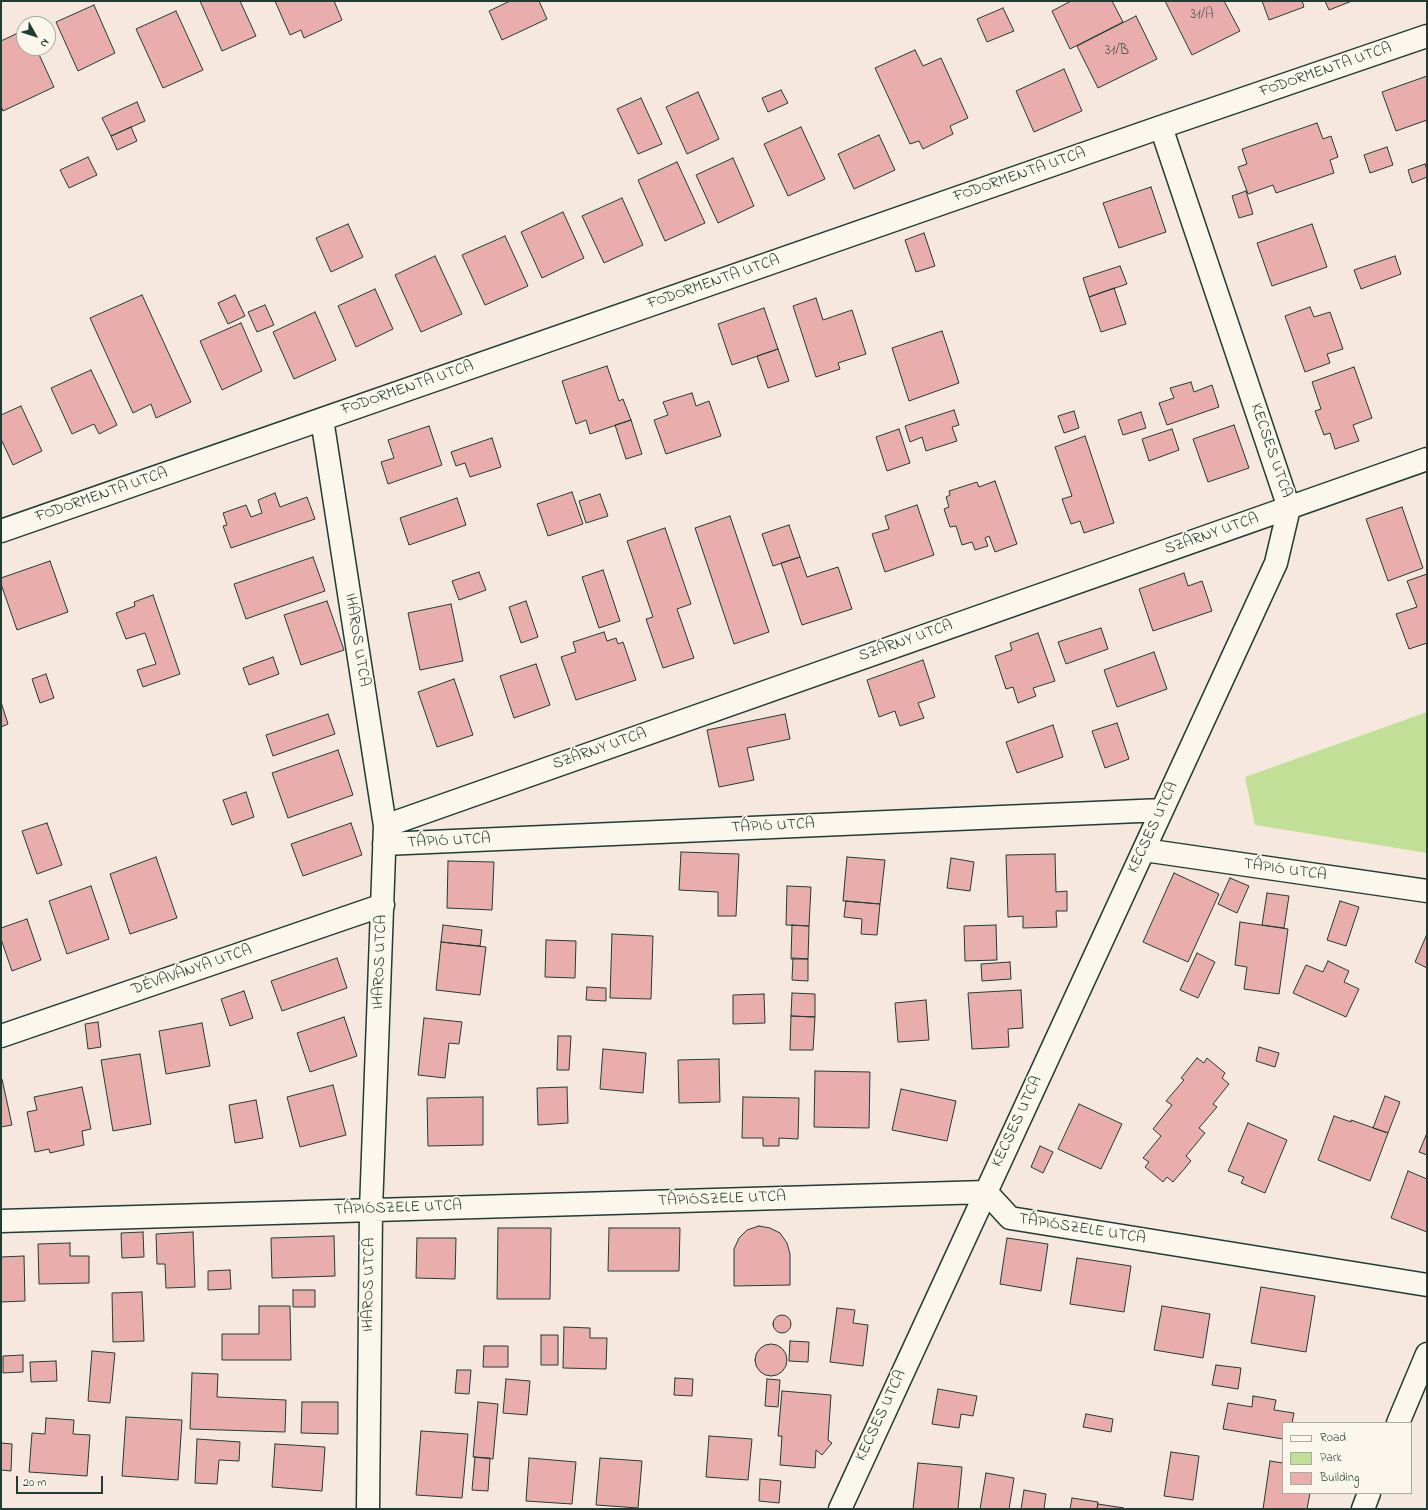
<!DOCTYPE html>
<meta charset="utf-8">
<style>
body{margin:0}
#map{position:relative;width:1428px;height:1510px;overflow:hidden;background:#f7e8df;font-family:"Indie Flower",sans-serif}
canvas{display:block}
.frame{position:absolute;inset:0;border:2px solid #1f3d34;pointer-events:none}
.legend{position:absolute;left:1282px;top:1422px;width:130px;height:72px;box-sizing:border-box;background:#fbf7ec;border:1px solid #a3ada2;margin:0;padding:5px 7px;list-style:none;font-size:12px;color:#1f3d34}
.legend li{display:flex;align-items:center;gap:8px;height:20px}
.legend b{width:20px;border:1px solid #a3ada2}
.north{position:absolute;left:16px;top:16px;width:40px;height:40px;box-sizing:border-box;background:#fbf7ec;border:1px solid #a3ada2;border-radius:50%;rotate:129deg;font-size:11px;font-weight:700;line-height:16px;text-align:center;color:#1f3d34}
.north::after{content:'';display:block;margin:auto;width:14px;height:18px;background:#1f3d34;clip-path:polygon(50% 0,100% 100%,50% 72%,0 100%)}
.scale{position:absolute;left:16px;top:1476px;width:87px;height:18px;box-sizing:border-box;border:2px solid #1f3d34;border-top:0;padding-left:5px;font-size:12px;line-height:14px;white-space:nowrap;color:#1f3d34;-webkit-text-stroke:3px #fbf7ec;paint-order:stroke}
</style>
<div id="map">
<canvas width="1428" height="1510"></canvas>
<div class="frame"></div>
<ul class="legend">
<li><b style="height:5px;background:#fbf7ec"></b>Road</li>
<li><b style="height:11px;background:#c2df97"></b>Park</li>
<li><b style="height:11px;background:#e9aeac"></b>Building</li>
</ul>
<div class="north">N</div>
<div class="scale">20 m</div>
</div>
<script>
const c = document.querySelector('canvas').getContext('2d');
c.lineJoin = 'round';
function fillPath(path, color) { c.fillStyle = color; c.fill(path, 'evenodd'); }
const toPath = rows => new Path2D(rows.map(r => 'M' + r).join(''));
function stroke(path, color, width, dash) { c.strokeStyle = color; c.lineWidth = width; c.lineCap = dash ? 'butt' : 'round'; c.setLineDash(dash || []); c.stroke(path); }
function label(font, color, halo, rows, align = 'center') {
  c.font = font + ' "Indie Flower",sans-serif'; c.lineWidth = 3.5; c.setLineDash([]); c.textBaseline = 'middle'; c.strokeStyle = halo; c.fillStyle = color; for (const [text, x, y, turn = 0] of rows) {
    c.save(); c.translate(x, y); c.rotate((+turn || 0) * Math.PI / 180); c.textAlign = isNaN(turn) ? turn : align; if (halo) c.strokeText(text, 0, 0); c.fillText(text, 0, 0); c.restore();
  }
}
const green = toPath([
 [1427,712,1427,853,1255,825,1245,777]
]);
const building = toPath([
 [200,1,240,1,256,36,222,51,200,1],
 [275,1,334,1,342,20,304,38,301,30,290,35,275,1],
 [510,1,539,1,547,19,502,40,489,11,510,1],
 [1071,1,1112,1,1123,22,1070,49,1052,11,1071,1],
 [1165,1,1224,1,1240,31,1192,55,1165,1],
 [1262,1,1302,1,1304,7,1269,20,1262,1],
 [1325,1,1352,1,1329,10,1325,1],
 [94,5,115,53,78,71,56,22,94,5],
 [1003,8,1014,31,987,42,977,19,1003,8],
 [176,11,203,70,163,88,136,29,176,11],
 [1136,16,1157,59,1098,88,1077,46,1136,16],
 [24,30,24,48,36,48,54,87,3,111,1,106,1,41,24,30],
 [915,50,923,66,941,58,968,118,950,126,953,134,923,149,919,141,910,144,875,68,915,50],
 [1064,69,1082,111,1034,132,1016,91,1064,69],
 [1427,76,1427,120,1396,131,1382,92,1427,76],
 [781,90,788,103,768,112,762,98,781,90],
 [698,92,719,139,687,154,666,107,698,92],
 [641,98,662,144,638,154,617,109,641,98],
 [137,102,145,121,111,136,102,118,137,102],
 [1317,123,1323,139,1331,136,1338,157,1330,160,1334,173,1276,193,1273,185,1248,194,1238,167,1247,164,1242,149,1317,123],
 [131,127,137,141,117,150,111,136,131,127],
 [801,127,825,179,788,196,764,144,801,127],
 [879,135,895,170,854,189,838,154,879,135],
 [1387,147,1393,165,1370,173,1364,155,1387,147],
 [88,157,97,175,69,188,60,170,88,157],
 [733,158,754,206,718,223,696,175,733,158],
 [677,162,705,223,665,241,638,180,677,162],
 [1425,164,1427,170,1427,177,1412,183,1408,170,1425,164],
 [1151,187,1166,232,1119,248,1103,203,1151,187],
 [1246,191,1253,214,1239,218,1232,196,1246,191],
 [622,198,643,245,604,263,582,216,622,198],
 [563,212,584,258,542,278,521,232,563,212],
 [348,224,363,257,331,272,316,238,348,224],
 [1312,224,1327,267,1272,286,1257,243,1312,224],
 [924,233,935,266,916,272,905,240,924,233],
 [505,236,528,286,485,305,462,255,505,236],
 [435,256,462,314,421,332,395,275,435,256],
 [1395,256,1401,274,1361,289,1354,270,1395,256],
 [1120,266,1127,284,1089,297,1083,278,1120,266],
 [1114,288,1126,324,1101,332,1089,297,1114,288],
 [375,289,393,329,356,347,338,306,375,289],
 [142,295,191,402,156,418,151,404,133,413,90,318,142,295],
 [235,295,245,316,228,324,218,303,235,295],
 [816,298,823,320,852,310,866,354,838,363,840,369,816,377,793,306,816,298],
 [265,305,274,325,257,332,248,312,265,305],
 [1310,307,1314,317,1330,312,1343,349,1327,354,1330,363,1305,372,1285,316,1310,307],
 [764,308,778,349,732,365,718,324,764,308],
 [315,312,336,360,294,379,273,332,315,312],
 [241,323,262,371,222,390,200,341,241,323],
 [942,331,959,383,909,401,892,348,942,331],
 [778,349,789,381,768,388,757,356,778,349],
 [607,366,619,401,623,399,631,420,590,434,586,420,576,424,562,381,607,366],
 [1354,367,1372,418,1353,425,1359,441,1335,449,1330,433,1324,435,1315,411,1321,409,1312,382,1354,367],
 [91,370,117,425,99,434,94,424,72,434,51,388,91,370],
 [1191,382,1194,392,1212,385,1219,407,1167,425,1159,403,1174,398,1170,388,1191,382],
 [692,393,696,406,709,401,721,436,666,454,654,420,668,415,663,402,692,393],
 [21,406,42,451,13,465,1,439,1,415,21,406],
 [954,410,959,425,952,427,957,441,926,451,922,437,910,442,905,426,954,410],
 [1074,411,1079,428,1064,433,1058,416,1074,411],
 [1141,412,1146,428,1123,435,1118,420,1141,412],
 [631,420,642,454,626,459,615,425,631,420],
 [1234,425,1249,468,1208,482,1193,439,1234,425],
 [429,426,442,465,388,484,381,462,394,458,388,440,429,426],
 [899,429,910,463,887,471,876,437,899,429],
 [1172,429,1179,450,1149,461,1142,439,1172,429],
 [1085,436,1114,523,1084,533,1080,521,1071,524,1062,499,1072,496,1055,447,1085,436],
 [492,438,501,467,470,477,465,463,456,466,451,452,492,438],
 [995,481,1017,544,995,552,989,536,985,538,988,546,975,550,972,542,962,545,956,526,950,527,944,509,949,507,946,497,950,495,949,491,977,482,979,487,995,481],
 [572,492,583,524,548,536,537,504,572,492],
 [275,493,280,507,307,497,315,519,231,548,223,526,227,525,223,513,246,505,251,517,262,513,258,500,275,493],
 [600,494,608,516,586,523,579,501,600,494],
 [457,498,466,525,409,545,400,518,457,498],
 [917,505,934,555,885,572,872,534,889,529,885,516,917,505],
 [1402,507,1423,568,1388,581,1366,519,1402,507],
 [730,516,769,632,734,644,695,528,730,516],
 [789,525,800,557,773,566,762,534,789,525],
 [665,528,691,604,677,609,694,658,663,668,646,619,653,617,627,541,665,528],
 [313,557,325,591,246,619,234,584,313,557],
 [800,557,807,577,838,567,852,609,802,625,781,563,800,557],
 [50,561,68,612,17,630,1,584,1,578,50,561],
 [603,570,620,621,599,628,582,577,603,570],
 [479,572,486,590,459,600,452,581,479,572],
 [1184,573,1188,586,1202,581,1212,611,1153,631,1139,589,1184,573],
 [1427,574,1427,643,1409,649,1396,614,1417,607,1407,581,1427,574],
 [153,595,180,674,143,687,137,670,156,664,145,633,126,639,116,613,135,606,134,602,153,595],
 [327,601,344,650,301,665,284,615,327,601],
 [526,601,538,637,521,643,509,607,526,601],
 [451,604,463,661,420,670,408,613,451,604],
 [1101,628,1108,649,1066,664,1058,642,1101,628],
 [604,632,607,641,616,638,618,644,623,642,636,680,576,700,561,657,576,652,573,642,604,632],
 [1038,633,1055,681,1033,688,1036,696,1018,703,1013,687,1006,689,995,656,1012,650,1010,643,1038,633],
 [1154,652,1167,689,1117,707,1104,670,1154,652],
 [273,657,279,674,249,685,243,668,273,657],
 [923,660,935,697,918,703,924,718,900,726,895,711,879,717,867,680,923,660],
 [536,664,550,705,514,718,500,676,536,664],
 [46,674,54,698,40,703,32,679,46,674],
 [454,679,473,735,437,747,418,692,454,679],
 [1,702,8,724,1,727,1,702],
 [328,714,335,734,273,756,266,735,328,714],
 [785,714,790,739,747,748,754,780,719,787,707,730,785,714],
 [1117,723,1129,759,1105,768,1092,731,1117,723],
 [1053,725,1063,757,1017,773,1006,742,1053,725],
 [338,750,353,795,288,818,272,773,338,750],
 [246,792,254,817,232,825,223,800,246,792],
 [47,823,62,865,37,874,22,831,47,823],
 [351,823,362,855,303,876,291,844,351,823],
 [681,852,739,854,736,916,718,916,718,892,679,890,681,852],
 [1055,854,1056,892,1067,891,1067,911,1056,911,1057,927,1023,928,1023,916,1008,917,1006,855,1055,854],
 [156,857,177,918,130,934,110,874,156,857],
 [847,857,885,860,880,904,843,901,847,857],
 [951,858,974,862,970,891,947,888,951,858],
 [448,861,494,862,492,910,447,908,448,861],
 [1174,873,1219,894,1188,962,1143,942,1174,873],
 [1230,878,1249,886,1237,913,1218,904,1230,878],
 [91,886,109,939,67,954,49,901,91,886],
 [787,886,811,887,809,926,786,925,787,886],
 [1267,893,1289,896,1284,928,1262,925,1267,893],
 [846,901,880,904,877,935,861,934,862,919,844,917,846,901],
 [1340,901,1359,907,1346,946,1327,940,1340,901],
 [27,919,41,960,12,971,1,939,1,928,27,919],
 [1240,922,1288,929,1279,994,1244,989,1247,967,1235,965,1240,922],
 [443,925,482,930,480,946,441,942,443,925],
 [792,925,809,926,808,959,791,959,792,925],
 [996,925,997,960,965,961,964,926,996,925],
 [612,934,653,936,651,999,610,998,612,934],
 [1427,934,1427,968,1415,962,1427,934],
 [546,940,576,941,575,978,545,977,546,940],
 [441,942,486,947,480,995,436,990,441,942],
 [1197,953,1215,962,1198,998,1180,990,1197,953],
 [337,958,347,988,282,1011,271,981,337,958],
 [793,958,808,959,808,981,792,980,793,958],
 [1328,961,1349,971,1344,982,1359,989,1346,1017,1293,993,1306,965,1323,972,1328,961],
 [1010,962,1011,979,982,981,981,964,1010,962],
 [587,987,606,988,606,1001,586,1000,587,987],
 [1021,990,1023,1028,1008,1029,1009,1047,972,1049,968,993,1021,990],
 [244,991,253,1018,230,1026,221,999,244,991],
 [792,993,815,994,815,1017,791,1016,792,993],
 [764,994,765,1023,733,1024,733,995,764,994],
 [926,1000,929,1040,898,1042,895,1003,926,1000],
 [791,1016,815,1017,813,1050,790,1050,791,1016],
 [344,1017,357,1056,310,1072,297,1033,344,1017],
 [424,1018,462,1022,459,1044,449,1043,445,1078,418,1075,424,1018],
 [98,1022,101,1047,88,1049,85,1024,98,1022],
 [202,1023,210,1066,166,1074,159,1031,202,1023],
 [558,1036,571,1036,569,1070,557,1070,558,1036],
 [1259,1047,1279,1053,1275,1067,1256,1061,1259,1047],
 [603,1049,646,1053,643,1093,600,1089,603,1049],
 [140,1054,151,1124,113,1131,101,1060,140,1054],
 [1197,1058,1204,1063,1207,1058,1225,1073,1222,1078,1229,1084,1213,1104,1217,1107,1199,1128,1205,1133,1186,1156,1191,1161,1173,1182,1167,1177,1163,1182,1145,1167,1149,1162,1143,1158,1161,1136,1153,1129,1172,1105,1166,1101,1184,1080,1181,1078,1197,1058],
 [719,1059,720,1102,679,1103,678,1060,719,1059],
 [815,1071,870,1072,869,1128,814,1127,815,1071],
 [1,1079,2,1079,12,1125,1,1127,1,1079],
 [333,1085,346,1135,300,1147,287,1097,333,1085],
 [82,1087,91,1129,82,1131,84,1145,50,1153,49,1149,35,1152,27,1112,37,1110,34,1097,82,1087],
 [567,1087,568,1123,538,1125,537,1088,567,1087],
 [901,1089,956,1101,947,1141,892,1130,901,1089],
 [1385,1096,1400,1102,1388,1133,1373,1128,1385,1096],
 [483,1097,483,1145,428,1146,427,1098,483,1097],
 [743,1097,799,1098,798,1139,779,1138,779,1146,763,1146,763,1138,742,1138,743,1097],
 [256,1100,263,1138,235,1143,229,1105,256,1100],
 [1079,1104,1122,1124,1101,1169,1058,1149,1079,1104],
 [1334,1116,1351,1122,1351,1120,1388,1133,1370,1181,1318,1160,1334,1116],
 [1248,1123,1287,1140,1265,1193,1241,1183,1244,1177,1228,1171,1248,1123],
 [1427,1133,1427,1155,1419,1152,1427,1133],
 [1040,1146,1053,1152,1043,1173,1031,1167,1040,1146],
 [1408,1171,1427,1179,1427,1232,1391,1218,1408,1171],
 [759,1226,770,1228,780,1233,787,1243,790,1254,790,1285,734,1286,734,1249,739,1238,747,1230,759,1226],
 [498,1228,551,1228,550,1299,497,1299,498,1228],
 [609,1228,680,1228,679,1271,608,1271,609,1228],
 [143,1232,144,1257,122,1258,121,1233,143,1232],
 [193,1232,195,1287,166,1288,165,1264,157,1264,156,1234,193,1232],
 [334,1236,335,1276,272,1278,271,1238,334,1236],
 [417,1238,456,1238,455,1279,416,1278,417,1238],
 [1007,1238,1048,1244,1041,1291,1000,1284,1007,1238],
 [70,1243,70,1256,89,1256,89,1283,39,1284,38,1244,70,1243],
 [24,1256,25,1301,1,1302,1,1257,24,1256],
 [1077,1258,1131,1266,1124,1312,1070,1304,1077,1258],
 [230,1270,231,1289,208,1290,208,1271,230,1270],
 [1261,1287,1315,1296,1306,1352,1251,1343,1261,1287],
 [293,1290,315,1290,315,1307,293,1307,293,1290],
 [142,1292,144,1341,113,1342,112,1293,142,1292],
 [259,1306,290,1306,291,1360,222,1360,222,1334,259,1334,259,1306],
 [1162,1306,1210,1314,1203,1358,1154,1350,1162,1306],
 [837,1308,855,1310,853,1323,868,1325,863,1366,830,1362,837,1308],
 '773 1324a9 9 0 1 1 18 0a9 9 0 1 1-18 0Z',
 [564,1327,590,1328,590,1338,607,1338,606,1369,563,1368,564,1327],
 [541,1335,558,1335,558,1365,541,1365,541,1335],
 [790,1341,809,1342,808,1362,789,1361,790,1341],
 '755 1360a16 16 0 1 1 32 0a16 16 0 1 1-32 0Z',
 [484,1346,508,1346,508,1367,483,1367,484,1346],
 [92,1351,115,1353,110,1403,88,1401,92,1351],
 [23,1355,23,1372,3,1373,3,1356,23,1355],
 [56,1361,57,1381,31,1382,30,1362,56,1361],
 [1216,1365,1241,1368,1238,1389,1212,1385,1216,1365],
 [457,1370,471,1370,469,1394,455,1393,457,1370],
 [192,1373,218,1374,217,1397,286,1400,285,1432,190,1429,192,1373],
 [675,1378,693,1379,692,1396,674,1395,675,1378],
 [506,1379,530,1381,527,1415,503,1413,506,1379],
 [767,1379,780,1380,778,1407,765,1406,767,1379],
 [938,1389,977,1396,973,1416,961,1414,959,1428,932,1424,938,1389],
 [782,1391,831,1395,828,1440,832,1443,822,1455,816,1450,815,1468,780,1465,782,1436,778,1436,782,1391],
 [1253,1396,1276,1400,1274,1410,1294,1413,1292,1423,1283,1423,1283,1439,1223,1429,1228,1403,1252,1407,1253,1396],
 [302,1402,338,1402,338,1434,301,1433,302,1402],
 [478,1402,498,1404,493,1459,473,1457,478,1402],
 [1086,1414,1113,1419,1111,1432,1083,1427,1086,1414],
 [126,1417,182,1420,178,1480,122,1476,126,1417],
 [46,1418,74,1420,73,1434,90,1435,87,1476,29,1472,32,1433,45,1434,46,1418],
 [421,1431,468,1434,462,1498,416,1495,421,1431],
 [709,1436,752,1439,748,1480,706,1477,709,1436],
 [197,1439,240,1442,239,1461,219,1460,217,1484,195,1483,197,1439],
 [1,1443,12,1444,11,1471,1,1470,1,1443],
 [275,1444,325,1447,322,1491,272,1487,275,1444],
 [1171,1452,1199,1456,1193,1500,1164,1496,1171,1452],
 [475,1457,490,1458,488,1491,472,1490,475,1457],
 [529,1458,576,1462,572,1504,526,1501,529,1458],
 [600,1458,642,1461,638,1508,596,1505,600,1458],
 [1270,1461,1283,1463,1283,1493,1310,1493,1307,1509,1263,1509,1270,1461],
 [918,1463,962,1467,958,1509,913,1509,918,1463],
 [986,1473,1014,1478,1009,1509,980,1509,986,1473],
 [760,1479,781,1481,779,1503,759,1501,760,1479],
 [1024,1490,1046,1494,1044,1509,1021,1509,1024,1490],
 [1072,1498,1098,1502,1097,1509,1070,1509,1072,1498],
 [1098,1504,1124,1508,1123,1509,1097,1509,1098,1504]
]);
const street = toPath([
 [322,419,385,826,371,1210,368,1509],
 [1,531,1161,127,1427,36],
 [385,826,1427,459],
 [384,844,1162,810],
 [1144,850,1427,891],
 [1,1036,383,905],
 [1,1221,986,1192,1010,1218,1427,1285],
 [1398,1423,1427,1354],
 [840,1509,1276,563,1289,508,1161,127],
 [1363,1509,1369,1493]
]);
const numberNames = [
 ["31/A",1202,16],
 ["31/B",1117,52]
];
const streetNames = [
 ["FODORMENTA UTCA",1326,71,-19],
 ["FODORMENTA UTCA",1020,176,-19],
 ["FODORMENTA UTCA",714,283,-19],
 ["FODORMENTA UTCA",408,389,-19],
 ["KECSES UTCA",1270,451,71],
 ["FODORMENTA UTCA",102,496,-19],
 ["SZÁRNY UTCA",1212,535,-19],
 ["IHAROS UTCA",356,640,81],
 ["SZÁRNY UTCA",906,642,-19],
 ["SZÁRNY UTCA",600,750,-19],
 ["TÁPIÓ UTCA",773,827,-3],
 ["KECSES UTCA",1154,828,-65],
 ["TÁPIÓ UTCA",449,842,-3],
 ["TÁPIÓ UTCA",1285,871,8],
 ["IHAROS UTCA",381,962,-88],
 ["DÉVAVÁNYA UTCA",192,971,-19],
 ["KECSES UTCA",1018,1122,-65],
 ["TÁPIÓSZELE UTCA",722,1200,-2],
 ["TÁPIÓSZELE UTCA",398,1209,-2],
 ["TÁPIÓSZELE UTCA",1082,1230,9],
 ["IHAROS UTCA",370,1285,-89],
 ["KECSES UTCA",882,1416,-65]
];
fillPath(green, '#c2df97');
fillPath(building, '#e9aeac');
stroke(building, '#1f3d34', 1);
stroke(street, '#1f3d34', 25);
stroke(street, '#fbf7ec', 22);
label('14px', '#525952', null, numberNames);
label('16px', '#1f3d34', '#fbf7ec', streetNames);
</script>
